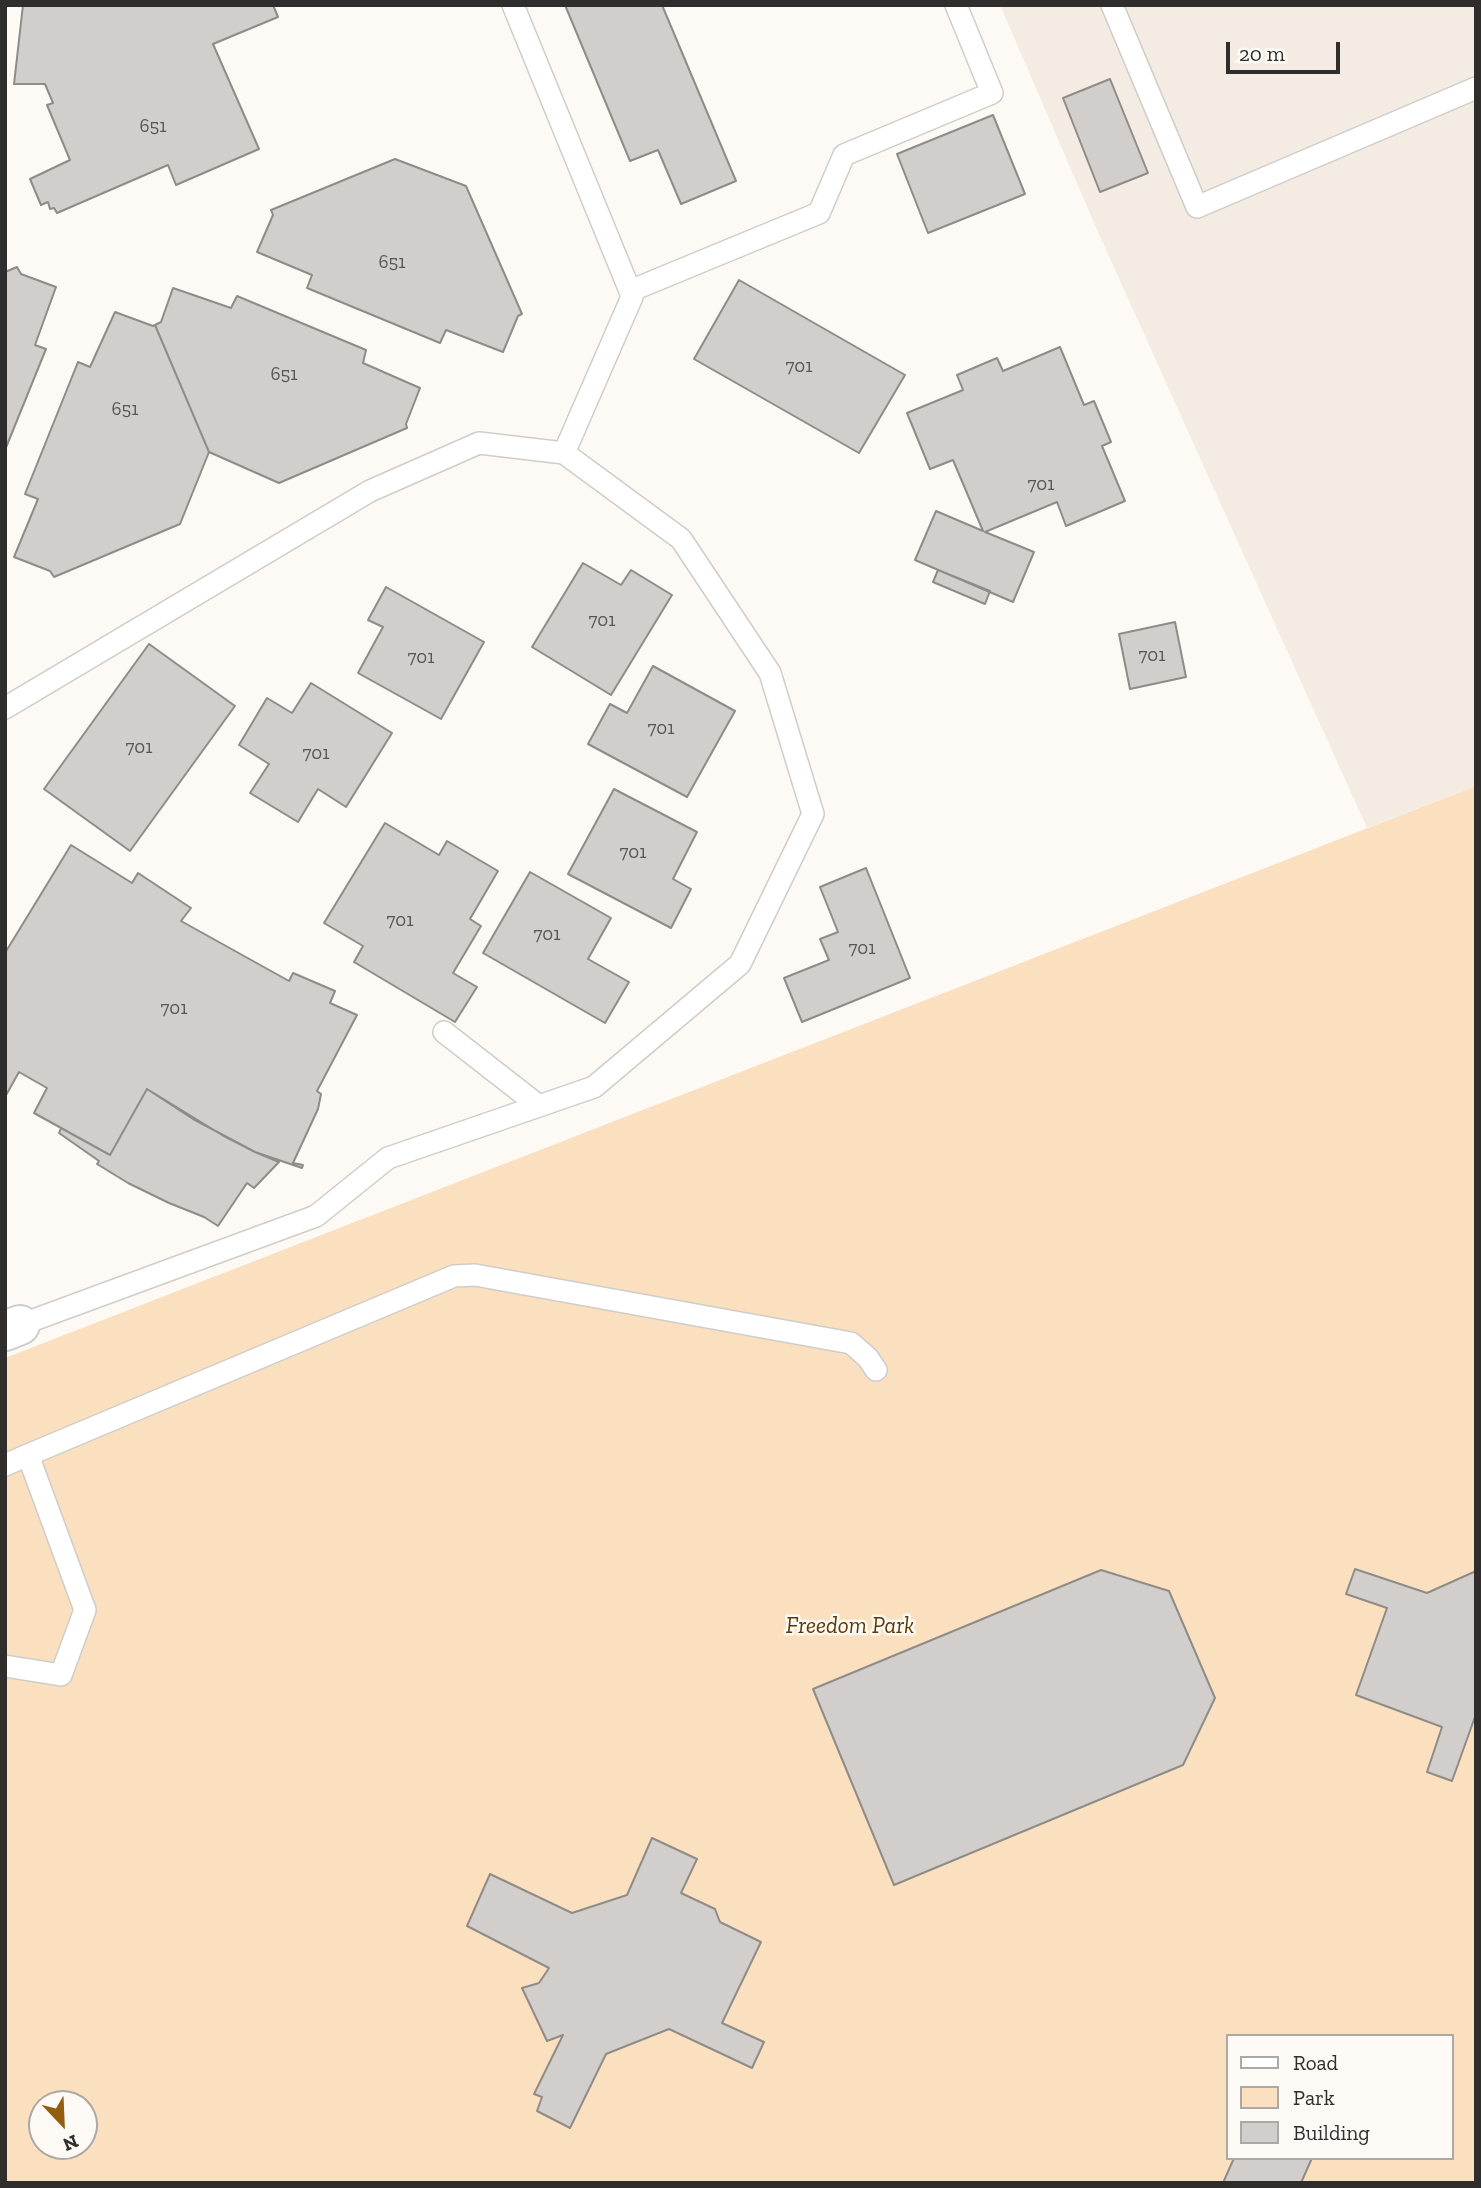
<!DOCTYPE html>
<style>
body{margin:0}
#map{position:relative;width:1481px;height:2188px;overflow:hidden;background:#fdfaf6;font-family:"Zilla Slab",serif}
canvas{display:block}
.frame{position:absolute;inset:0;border:7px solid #302e2d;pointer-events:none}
.legend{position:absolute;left:1226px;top:2034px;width:228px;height:126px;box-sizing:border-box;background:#fdfaf6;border:2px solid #aba8a6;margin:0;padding:9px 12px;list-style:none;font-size:21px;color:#302e2d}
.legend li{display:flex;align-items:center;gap:14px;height:35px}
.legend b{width:35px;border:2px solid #aba8a6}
.north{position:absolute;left:28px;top:2090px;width:70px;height:70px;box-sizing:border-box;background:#fdfaf6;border:2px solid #aba8a6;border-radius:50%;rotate:157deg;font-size:19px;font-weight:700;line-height:28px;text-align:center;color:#302e2d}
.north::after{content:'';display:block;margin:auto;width:24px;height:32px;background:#925f10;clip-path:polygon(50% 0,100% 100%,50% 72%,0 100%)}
.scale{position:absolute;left:1226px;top:42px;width:114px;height:32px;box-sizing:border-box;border:4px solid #302e2d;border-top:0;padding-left:9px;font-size:21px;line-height:24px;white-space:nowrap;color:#302e2d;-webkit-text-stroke:5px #fdfaf6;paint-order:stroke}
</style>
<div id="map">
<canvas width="1481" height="2188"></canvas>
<div class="frame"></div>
<ul class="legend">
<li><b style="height:9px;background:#fff"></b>Road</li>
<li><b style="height:19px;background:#fbe0c0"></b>Park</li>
<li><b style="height:19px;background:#d2cecb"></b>Building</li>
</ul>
<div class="north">N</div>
<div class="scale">20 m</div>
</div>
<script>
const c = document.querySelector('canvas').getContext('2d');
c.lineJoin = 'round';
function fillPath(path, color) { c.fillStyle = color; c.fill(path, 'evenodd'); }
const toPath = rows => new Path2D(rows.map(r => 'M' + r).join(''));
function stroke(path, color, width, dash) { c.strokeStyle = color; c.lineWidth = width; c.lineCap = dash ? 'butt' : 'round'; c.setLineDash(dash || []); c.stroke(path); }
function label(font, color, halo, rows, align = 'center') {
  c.font = font + ' "Zilla Slab",serif'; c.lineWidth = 5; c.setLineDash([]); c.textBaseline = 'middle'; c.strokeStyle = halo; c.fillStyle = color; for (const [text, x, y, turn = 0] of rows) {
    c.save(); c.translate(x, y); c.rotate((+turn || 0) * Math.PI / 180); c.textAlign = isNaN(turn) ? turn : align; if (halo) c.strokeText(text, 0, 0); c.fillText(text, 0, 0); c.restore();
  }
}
const built = toPath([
 [1000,5,1476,5,1476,786,1367,828,1098,232]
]);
const green = toPath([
 [1476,786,1476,2183,5,2183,5,1358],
 [1227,2036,1451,2036,1451,2158,1227,2158],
 [42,2104,84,2104,84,2146,42,2146]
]);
const building = toPath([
 [23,5,273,5,278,17,213,44,259,149,176,185,168,165,57,213,54,208,50,209,48,202,41,205,30,179,70,160,47,105,53,103,45,84,14,84,23,5],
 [565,5,662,5,736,181,681,204,658,150,630,161,565,5],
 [1110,79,1148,173,1100,192,1063,98,1110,79],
 [993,115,1025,194,928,233,897,154,993,115],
 [395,159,466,186,522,314,518,316,503,352,446,330,440,343,307,288,312,275,257,252,273,215,271,210,395,159],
 [17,267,21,274,56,287,35,345,46,349,5,450,5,272,17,267],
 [739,280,905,375,859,453,694,359,739,280],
 [173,288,231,308,237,296,366,350,363,363,420,388,406,424,407,428,279,483,209,452,155,325,161,322,173,288],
 [115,312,153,326,155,325,209,452,180,524,54,577,50,571,14,557,38,499,25,494,78,362,90,367,115,312],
 [1060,347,1084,405,1094,401,1111,442,1102,446,1125,501,1066,526,1057,502,985,532,1034,552,1013,602,915,560,936,511,983,531,953,460,930,469,907,413,963,390,957,375,997,358,1003,371,1060,347],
 [583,563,621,585,631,570,672,595,611,695,532,647,583,563],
 [938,570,990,591,985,604,933,582,938,570],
 [386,587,484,642,441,719,358,673,383,627,368,620,386,587],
 [1175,622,1186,677,1130,689,1119,634,1175,622],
 [149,644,235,706,130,851,44,789,149,644],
 [653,666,735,711,687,797,588,744,610,704,627,713,653,666],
 [311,683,392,733,346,807,318,789,298,822,250,793,269,764,239,745,267,698,292,713,311,683],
 [614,789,697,832,673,879,691,889,671,928,568,874,614,789],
 [385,823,439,855,447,841,498,871,470,919,481,926,453,973,477,987,455,1022,354,962,363,946,324,923,385,823],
 [71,845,132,883,138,873,191,908,181,921,289,981,293,973,335,991,330,1003,357,1015,317,1091,321,1094,318,1109,293,1163,303,1165,302,1168,255,1152,222,1135,147,1089,110,1155,34,1113,47,1088,19,1072,5,1097,5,953,71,845],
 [866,868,910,978,802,1022,784,978,829,960,820,939,838,932,820,887,866,868],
 [530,872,611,918,588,959,629,982,605,1023,483,953,530,872],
 [147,1089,193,1119,255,1152,279,1162,254,1188,247,1183,218,1226,204,1217,169,1203,128,1183,97,1164,99,1161,59,1133,61,1128,110,1155,147,1089],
 [1355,1569,1427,1593,1476,1571,1476,1714,1452,1781,1427,1772,1442,1727,1356,1695,1387,1608,1346,1594,1355,1569],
 [1101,1570,1169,1591,1215,1698,1183,1765,894,1885,813,1689,1101,1570],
 [652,1838,697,1859,681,1893,715,1909,720,1922,761,1942,722,2023,764,2042,752,2068,669,2029,606,2054,570,2128,537,2111,542,2097,534,2094,563,2035,547,2041,522,1988,539,1983,549,1968,467,1926,490,1874,572,1913,627,1895,652,1838],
 [1234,2158,1312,2158,1301,2183,1223,2183,1234,2158]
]);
const service = toPath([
 [513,5,630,291,819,213,844,155,992,93,956,5],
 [1112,5,1197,207,1476,88],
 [5,708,370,491,479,443,564,453],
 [444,1032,539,1106],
 [12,1319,20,1325,316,1216,388,1158,594,1087,740,964,813,814,770,673,681,539,564,453,632,297,630,291],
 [28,1455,454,1276,475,1275,851,1343,868,1358,876,1370],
 [5,1465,28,1455,85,1610,61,1675,5,1666]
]);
const minor = toPath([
 [5,1331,20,1325]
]);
const numberNames = [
 ["651",153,127],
 ["651",392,263],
 ["701",799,367],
 ["651",284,375],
 ["651",125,410],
 ["701",1041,485],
 ["701",602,621],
 ["701",1152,656],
 ["701",421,658],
 ["701",661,729],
 ["701",139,748],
 ["701",316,754],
 ["701",633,853],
 ["701",400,921],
 ["701",547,935],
 ["701",862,949],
 ["701",174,1009]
];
const parkNames = [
 ["Freedom Park",850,1626]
];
fillPath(built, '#f4ece2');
fillPath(green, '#fbe0c0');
fillPath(building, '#d2cecb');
stroke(building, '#8f8c88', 2);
stroke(service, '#d0cdc9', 24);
stroke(minor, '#d0cdc9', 42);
stroke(service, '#fff', 21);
stroke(minor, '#fff', 38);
label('19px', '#585654', null, numberNames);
label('italic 23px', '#5d3a00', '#fdfaf6', parkNames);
</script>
